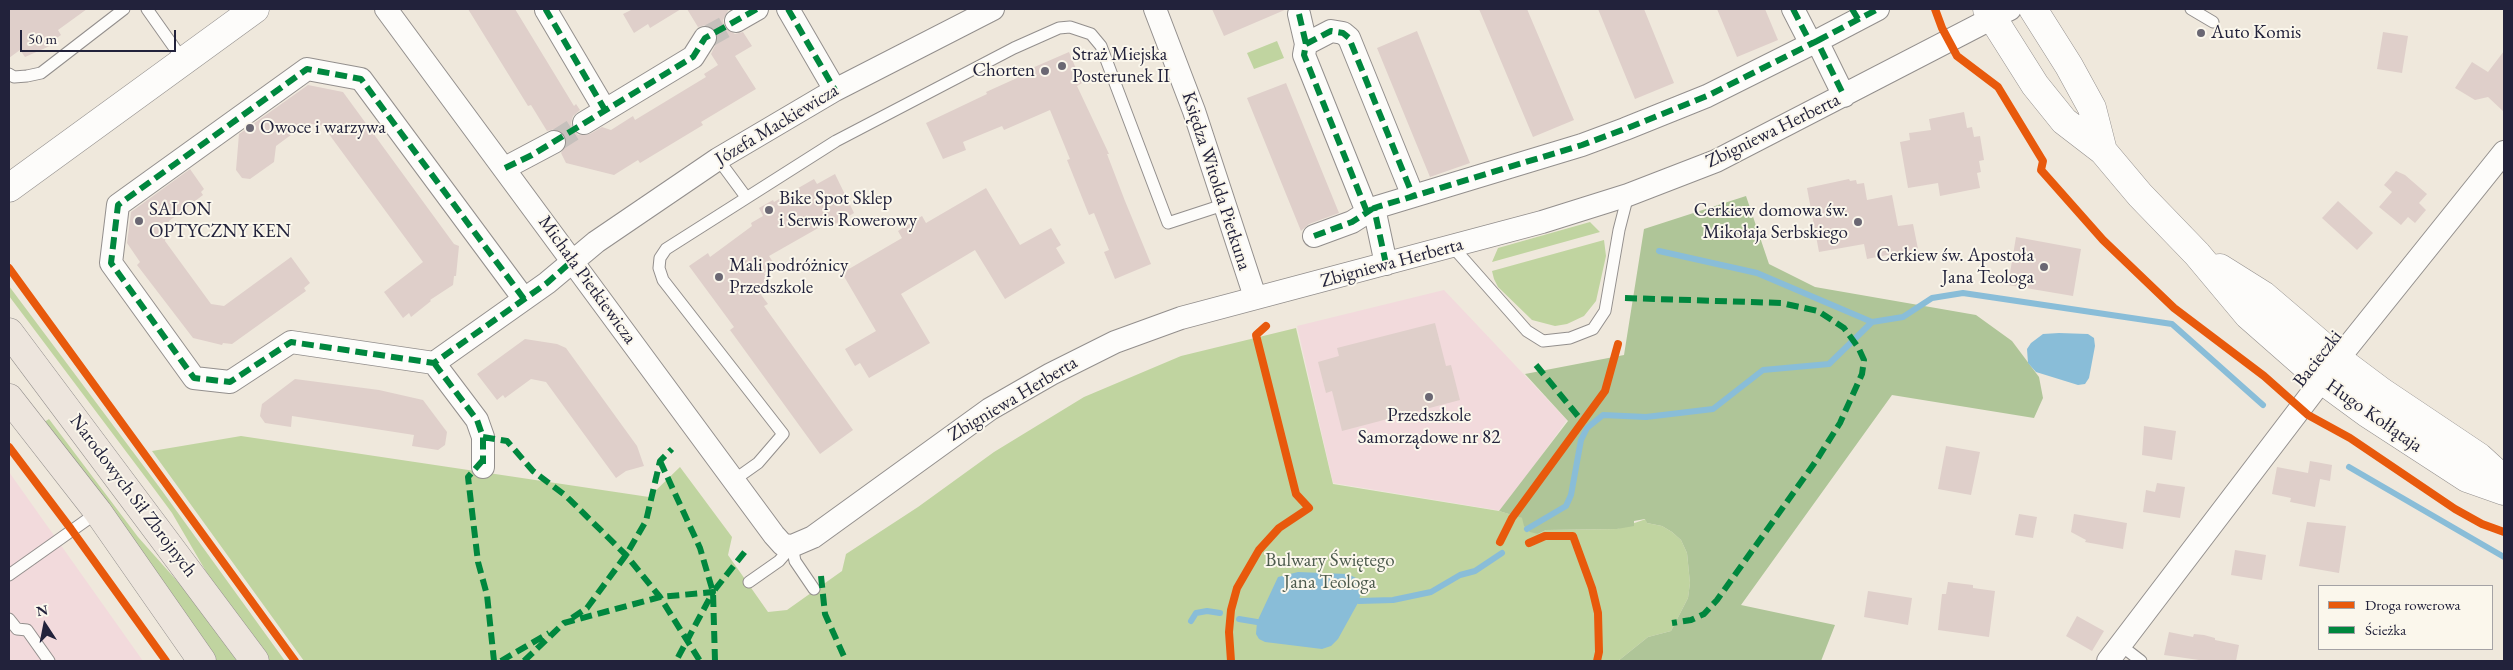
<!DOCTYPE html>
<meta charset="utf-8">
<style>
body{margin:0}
#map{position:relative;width:2513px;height:670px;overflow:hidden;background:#efe8dc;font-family:"EB Garamond",serif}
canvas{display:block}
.frame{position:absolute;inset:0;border:10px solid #22223b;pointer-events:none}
.legend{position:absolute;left:2318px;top:585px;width:175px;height:65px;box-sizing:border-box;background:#fbf7ec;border:1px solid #a4a2a5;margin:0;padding:6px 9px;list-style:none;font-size:15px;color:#22223b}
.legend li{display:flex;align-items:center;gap:10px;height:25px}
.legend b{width:25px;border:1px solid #a4a2a5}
.north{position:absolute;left:20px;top:600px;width:50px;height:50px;-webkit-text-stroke:4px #fbf7ec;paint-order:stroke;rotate:349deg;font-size:14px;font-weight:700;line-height:20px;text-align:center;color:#22223b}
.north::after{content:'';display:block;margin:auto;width:18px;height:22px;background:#22223b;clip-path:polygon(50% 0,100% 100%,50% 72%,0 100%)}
.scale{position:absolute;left:20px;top:30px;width:156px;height:22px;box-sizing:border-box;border:2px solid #22223b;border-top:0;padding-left:6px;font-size:15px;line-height:18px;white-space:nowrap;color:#22223b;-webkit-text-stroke:4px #fbf7ec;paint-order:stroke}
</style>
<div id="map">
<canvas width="2513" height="670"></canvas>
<div class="frame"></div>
<ul class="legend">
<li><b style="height:6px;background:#e8590c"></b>Droga rowerowa</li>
<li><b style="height:6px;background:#00873e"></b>Ścieżka</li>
</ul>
<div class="north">N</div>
<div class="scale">50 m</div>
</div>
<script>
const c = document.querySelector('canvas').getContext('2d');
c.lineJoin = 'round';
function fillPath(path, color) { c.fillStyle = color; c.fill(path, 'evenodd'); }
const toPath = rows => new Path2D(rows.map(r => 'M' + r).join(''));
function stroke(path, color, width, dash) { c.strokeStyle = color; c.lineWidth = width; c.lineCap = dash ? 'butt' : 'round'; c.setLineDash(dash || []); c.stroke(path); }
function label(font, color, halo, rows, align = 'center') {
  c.font = font + ' "EB Garamond",serif'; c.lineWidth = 4; c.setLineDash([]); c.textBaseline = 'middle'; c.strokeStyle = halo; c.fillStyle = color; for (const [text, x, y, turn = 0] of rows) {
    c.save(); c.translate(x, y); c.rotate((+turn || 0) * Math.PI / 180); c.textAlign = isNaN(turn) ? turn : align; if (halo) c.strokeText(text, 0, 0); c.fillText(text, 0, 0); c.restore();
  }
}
const built = toPath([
 [1444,290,1567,420,1502,511,1333,483,1297,326],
 [9,472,143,661,9,661]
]);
const green = toPath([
 [1277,41,1284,58,1254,69,1247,53],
 [1590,222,1600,232,1492,262,1498,248],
 [1604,240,1606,256,1596,301,1584,316,1567,324,1555,326,1532,320,1498,287,1494,279,1492,271],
 [9,286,160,488,285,661,267,661,222,599,172,513,155,490,9,296],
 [1296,328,1333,484,1499,511,1523,518,1538,534,1546,530,1617,529,1646,519,1647,523,1662,526,1672,532,1681,540,1687,553,1690,583,1688,598,1671,631,1648,637,1618,661,304,661,152,451,241,436,649,497,680,467,732,537,728,555,768,612,787,610,842,571,846,554,918,507,994,452,1084,397,1181,356],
 [49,419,138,537,194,600,239,661,216,661,41,424]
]);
const forest = toPath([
 [1746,196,1769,264,1815,287,1976,315,2012,341,2039,377,2043,398,2034,418,1892,395,1741,605,1835,625,1821,661,1618,661,1648,637,1671,631,1688,598,1690,583,1687,553,1681,540,1672,532,1662,526,1647,523,1645,519,1634,521,1634,526,1617,529,1546,530,1538,534,1530,532,1524,526,1522,518,1499,511,1568,421,1525,374,1624,355,1644,229]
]);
const water = toPath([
 [2059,333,2088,334,2094,338,2095,346,2089,378,2085,384,2078,385,2036,372,2028,363,2027,349,2031,343,2043,334],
 [1298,572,1348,574,1358,579,1362,586,1359,601,1338,639,1331,646,1322,649,1265,642,1259,639,1256,634,1257,622,1278,577]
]);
const stream = toPath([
 [1659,251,1757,273,1872,322],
 [2349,467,2504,557],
 [1527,529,1566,506,1571,495,1581,440,1587,428,1603,415,1646,417,1713,409,1763,370,1829,364,1872,322,1903,317,1932,298,1963,293,2172,324,2263,405],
 [1359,601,1393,600,1431,592,1460,575,1475,571,1502,553],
 [1239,619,1257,622],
 [1191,621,1196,613,1207,611,1220,613]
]);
const building = toPath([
 [9,9,87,9,58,30,61,35,50,43,52,45,25,57,20,50,9,58],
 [468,9,515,9,574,106,576,104,580,110,573,116,571,123,573,129,578,135,590,134,602,127,611,130,633,116,635,120,706,77,704,74,718,65,711,54,718,39,716,32,706,25,698,27,687,9,729,9,723,20,724,27,735,34,743,32,752,46,735,56,756,89,701,122,703,125,640,163,638,160,614,175,566,163,561,153,567,143,565,135,555,129,547,131,531,105,528,106],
 [633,9,681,9,650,28,648,24,634,33,623,14],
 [1212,9,1287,9,1224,36],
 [1479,9,1527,9,1574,120,1533,137],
 [1598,9,1644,9,1674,83,1635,99],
 [1717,9,1765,9,1778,40,1737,57],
 [1417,31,1470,163,1430,177,1377,48],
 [2383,32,2408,36,2402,73,2377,69],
 [2504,51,2504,112,2488,97,2475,100,2455,88,2472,62,2488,72],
 [1069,52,1082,83,1077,86,1109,154,1107,154,1125,201,1151,264,1115,279,1104,252,1109,250,1094,213,1089,215,1067,160,1070,159,1050,110,1004,130,1002,126,963,142,966,150,943,159,926,123,987,94,986,92,1017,78,1016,75],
 [1286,83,1339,213,1309,224,1301,231,1247,98],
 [308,85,343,92,454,244,459,246,456,276,454,276,453,285,430,300,431,301,411,317,409,313,403,318,384,292,423,262,323,126,307,123,276,146,274,162,250,179,242,178,236,170,239,134],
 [1964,112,1967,128,1972,127,1974,137,1980,136,1984,160,1979,161,1981,172,1977,173,1980,188,1940,196,1938,183,1908,188,1900,142,1910,140,1909,133,1931,130,1929,119],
 [190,169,204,189,201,192,203,195,169,221,165,241,211,304,224,306,291,257,310,283,304,288,306,291,232,344,223,343,222,345,193,338,137,265,140,262,127,243,131,212],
 [2396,171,2405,175,2427,194,2419,203,2426,210,2415,223,2408,217,2401,225,2379,207,2392,192,2384,185],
 [835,174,854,213,830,227,827,223,769,256,775,265,764,273,768,279,756,288,768,304,764,306,853,430,820,454,730,330,734,327,689,266,708,253,710,257,752,226,751,223,763,216,759,208,773,200,774,202,814,179,817,184],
 [1849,179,1850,181,1856,180,1857,184,1864,183,1867,200,1892,195,1898,226,1913,224,1918,249,1867,259,1864,244,1819,252,1807,188],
 [986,188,1020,245,1051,228,1061,245,1056,248,1065,263,1005,299,975,250,901,294,930,343,869,378,860,363,855,366,845,349,876,331,842,273,902,238,898,231,922,216,926,223],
 [2338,201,2373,233,2357,250,2322,218],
 [2016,237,2081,249,2073,296,2008,285],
 [1435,323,1446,366,1451,365,1460,400,1342,431,1332,391,1326,393,1318,362,1339,356,1337,348],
 [525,339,557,344,566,348,637,446,644,466,626,471,616,478,546,382,531,379,505,398,503,395,497,400,477,374],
 [295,379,379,390,423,400,447,432,445,445,438,450,412,446,414,435,292,416,291,427,265,423,260,416,262,404],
 [2144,426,2176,431,2172,460,2142,455],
 [1946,446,1980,452,1971,495,1938,489],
 [2310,461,2332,465,2330,481,2320,479,2315,507,2290,502,2291,498,2272,494,2277,467,2308,473],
 [2157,483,2185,487,2180,518,2143,512,2146,490,2155,492],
 [2019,514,2037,517,2033,538,2015,535],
 [2074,514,2127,523,2123,549,2085,542,2086,540,2071,532],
 [2307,522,2346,526,2339,573,2299,566],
 [2235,550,2266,555,2262,580,2231,575],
 [1948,582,1973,585,1973,588,1995,591,1989,637,1938,630,1942,594,1946,594],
 [1868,591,1912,598,1908,625,1864,617],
 [2077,616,2104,631,2092,651,2066,636],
 [2169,632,2193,637,2194,634,2204,635,2215,638,2215,640,2239,645,2236,661,2206,661,2164,655]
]);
const minorTunnel = toPath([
 [705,38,736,21],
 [554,142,584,123]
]);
const service = toPath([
 [147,9,183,60],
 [2191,9,2213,22],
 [9,74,14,77,27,76,41,73,124,9],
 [718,159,746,197],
 [1452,246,1527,331,1543,341,1570,338,1593,329,1605,311,1619,230,1628,195],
 [734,480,758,463,783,434,663,280,659,268,660,258,666,249,836,141,1014,48,1059,28,1070,27,1091,34,1101,46,1168,223,1226,204],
 [792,546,795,561,814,589],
 [9,575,98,512],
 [749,582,779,561,792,546],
 [9,619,17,629,27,630,49,661],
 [2119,644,2141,661]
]);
const minor = toPath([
 [386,9,774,535,783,545,792,546,813,537,990,409,1051,374,1115,342,1181,318,1542,222,1628,195,1716,161,2010,9],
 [548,9,546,10,605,110],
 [788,9,835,90],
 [1155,9,1194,111,1255,297],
 [1793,9,1811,44],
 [1299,14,1306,44],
 [736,21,757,9],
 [1817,41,1878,9],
 [584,123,693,57,705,38],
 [505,168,554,142],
 [1367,212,1304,55,1306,44,1331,31,1343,33,1349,38,1413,196],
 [1314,236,1352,222,1374,208],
 [1386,264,1374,208,1582,145,1625,129,1707,96,1817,41,1844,96],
 [524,299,361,79,307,69,118,205,111,263,194,378,230,382,291,342,434,363,547,283,596,242,718,159,835,90,993,9],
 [434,363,477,420,483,437,483,467],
 [2108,661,2338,359,2504,152]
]);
const tertiary = toPath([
 [1987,9,2035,85,2064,121,2103,151,2140,195,2197,254,2248,315,2322,380,2367,413,2467,478,2504,491],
 [2033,9,2069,66,2092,108,2103,151],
 [9,188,255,9],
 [2220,268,2263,295,2338,359,2382,392,2479,457,2504,480]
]);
const primary = toPath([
 [9,332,255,661],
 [9,398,98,512,202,661]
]);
const quiet = toPath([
 [548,9,546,10,605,110],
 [788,9,835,90],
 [1793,9,1811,44],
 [1852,9,1858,19],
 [1299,14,1306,44],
 [1817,41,1878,9],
 [505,168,532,155,693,57,705,38,757,9],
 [1367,212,1304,55,1306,44,1331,31,1343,33,1349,38,1413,196],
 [1314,236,1352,222,1372,209],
 [1386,264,1374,208,1582,145,1625,129,1707,96,1817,41,1844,96],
 [1625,298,1781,303,1818,311,1844,328,1858,347,1864,360,1862,374,1840,423,1816,461,1717,600,1704,614,1691,620,1672,623],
 [524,299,361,79,307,69,118,205,111,263,194,378,230,382,291,342,434,363,547,283,572,261],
 [434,363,477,420,483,437,483,464],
 [1536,365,1582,421],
 [483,437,507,441,533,471,566,496,626,555,660,597,700,661],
 [483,460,468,477,478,562,487,595,494,661],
 [660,461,700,548,713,592],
 [821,576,825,614,846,661],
 [572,618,587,608,626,555,646,521,660,461,672,449],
 [501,661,549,633],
 [524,661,564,623,660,597,713,592,676,661],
 [715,661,713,592,747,549]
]);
const cycleway = toPath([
 [1935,9,1942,28,1957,56,1998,87,2043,161,2041,170,2103,240,2174,308,2264,376,2308,415,2350,438,2455,509,2482,524,2504,532],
 [9,268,295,661],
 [9,447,71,529,166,661],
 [1500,542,1512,518,1605,391,1618,344],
 [1529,543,1545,536,1573,536,1592,588,1598,613,1599,652,1597,661],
 [1231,661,1229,632,1231,610,1237,588,1259,550,1279,528,1309,508,1296,494,1256,335,1266,326]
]);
const markers = [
 [2201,33,5,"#6a6773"],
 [1062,66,5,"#6a6773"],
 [1045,71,5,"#6a6773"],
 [250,128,5,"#6a6773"],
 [769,210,5,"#6a6773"],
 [139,221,5,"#6a6773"],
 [1858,222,5,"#6a6773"],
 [2044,267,5,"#6a6773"],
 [719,277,5,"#6a6773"],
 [1429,397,5,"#6a6773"]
];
const poiNames = [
 ["Auto Komis",2211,33],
 ["Straż Miejska",1072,55],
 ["Posterunek II",1072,77],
 ["Chorten",1035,71,"right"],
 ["Owoce i warzywa",260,128],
 ["Bike Spot Sklep",779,199],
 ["i Serwis Rowerowy",779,221],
 ["SALON",149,210],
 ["OPTYCZNY KEN",149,232],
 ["Cerkiew domowa św.",1848,211,"right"],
 ["Mikołaja Serbskiego",1848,233,"right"],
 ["Cerkiew św. Apostoła",2034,256,"right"],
 ["Jana Teologa",2034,278,"right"],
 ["Mali podróżnicy",729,266],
 ["Przedszkole",729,288],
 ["Przedszkole",1429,416,"center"],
 ["Samorządowe nr 82",1429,438,"center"]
];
const streetNames = [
 ["Józefa Mackiewicza",777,125,-31],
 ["Zbigniewa Herberta",1773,131,-26],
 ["Księdza Witolda Pietkuna",1216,181,72],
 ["Zbigniewa Herberta",1392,263,-15],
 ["Michała Pietkiewicza",587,280,54],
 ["Bacieczki",2318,359,-52],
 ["Zbigniewa Herberta",1013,399,-31],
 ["Hugo Kołłątaja",2374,416,35],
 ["Narodowych Sił Zbrojnych",133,496,53]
];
const parkNames = [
 ["Bulwary Świętego",1330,561],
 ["Jana Teologa",1330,583]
];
fillPath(built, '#f2dadc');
fillPath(green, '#c0d4a0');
fillPath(forest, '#afc598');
fillPath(water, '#89bdd8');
stroke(stream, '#89bdd8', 6);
fillPath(building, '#dfcfca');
stroke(minorTunnel, '#c6c0bc', 22, [22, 11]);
stroke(service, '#938f8d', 13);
stroke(minor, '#938f8d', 24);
stroke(tertiary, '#938f8d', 29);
stroke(primary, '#938f8d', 29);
stroke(service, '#fdfcfa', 11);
stroke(minor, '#fdfcfa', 22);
stroke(tertiary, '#fdfcfa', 28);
stroke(primary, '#ede5dd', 28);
stroke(quiet, '#00873e', 6, [12, 6]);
stroke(cycleway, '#e8590c', 8);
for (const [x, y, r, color] of markers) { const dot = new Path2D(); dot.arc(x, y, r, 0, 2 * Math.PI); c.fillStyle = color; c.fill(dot); stroke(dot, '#fbf7ec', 2); }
label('19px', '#22223b', '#fbf7ec', poiNames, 'left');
label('19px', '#22223b', '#fbf7ec', streetNames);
label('19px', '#4c5a4d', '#fbf7ec', parkNames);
</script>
